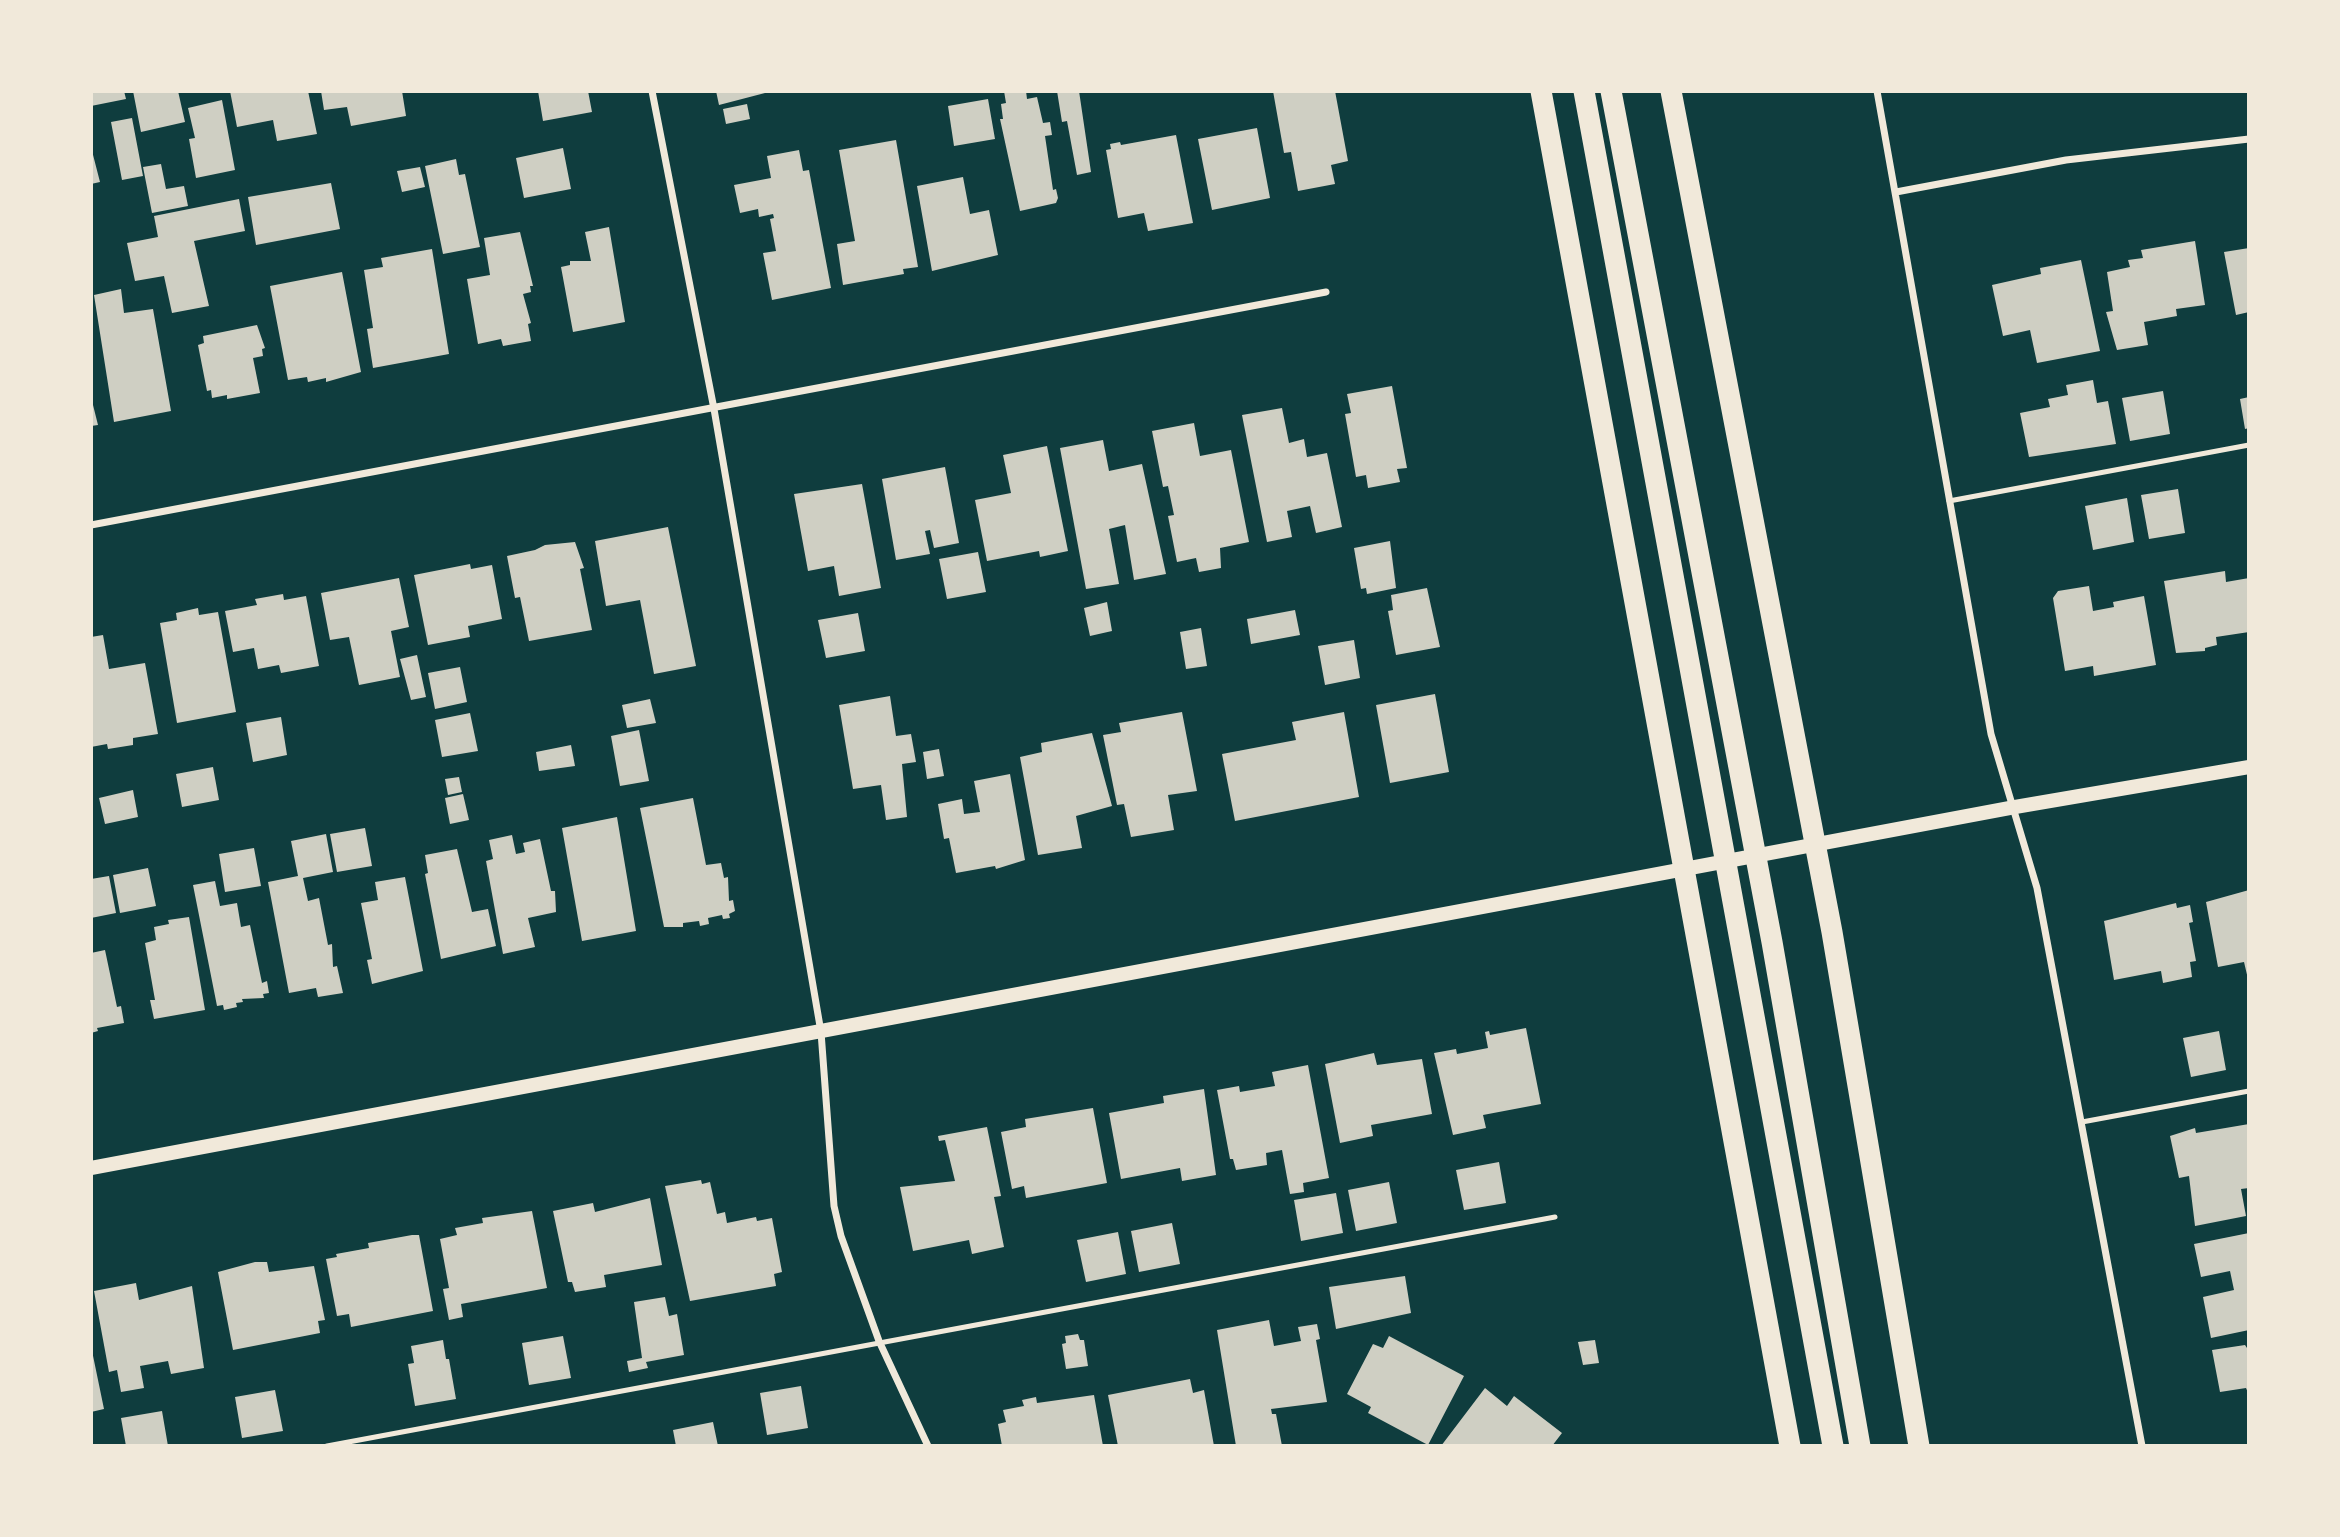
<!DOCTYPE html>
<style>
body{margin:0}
#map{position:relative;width:2340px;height:1537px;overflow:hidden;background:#0f3d3e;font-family:"Space Grotesk",sans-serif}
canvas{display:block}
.frame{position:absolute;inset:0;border:93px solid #f1e9da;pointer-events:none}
</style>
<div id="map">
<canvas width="2340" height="1537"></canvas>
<div class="frame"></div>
</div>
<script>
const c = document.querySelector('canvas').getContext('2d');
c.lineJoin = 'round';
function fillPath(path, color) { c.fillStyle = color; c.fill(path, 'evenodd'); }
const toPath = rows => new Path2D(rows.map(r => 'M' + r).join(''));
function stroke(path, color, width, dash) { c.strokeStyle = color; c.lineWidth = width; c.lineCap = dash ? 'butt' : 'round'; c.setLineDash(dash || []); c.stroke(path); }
const building = toPath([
 [91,91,124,91,126,99,91,106],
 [133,91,178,91,185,122,141,132],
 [230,91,308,91,317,134,277,141,273,120,237,127],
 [321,91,402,91,406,116,351,126,347,107,324,110],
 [538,91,588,91,592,112,543,121],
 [716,91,765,91,765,93,719,105],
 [1004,91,1026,91,1027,99,1037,97,1043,123,1050,122,1052,135,1045,136,1053,190,1056,189,1058,198,1056,203,1020,211,1000,119,1003,119,1001,104,1006,103],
 [1057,91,1079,91,1091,172,1077,175,1067,121,1062,122],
 [1273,91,1335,91,1348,161,1331,165,1335,184,1298,191,1291,152,1284,153],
 [988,99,995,139,954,146,948,106],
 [222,100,235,170,196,178,189,139,195,138,188,108],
 [747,104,750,119,726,124,723,109],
 [132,118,143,176,122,180,111,122],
 [1257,128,1270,198,1212,210,1198,139],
 [1176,135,1193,223,1148,231,1144,213,1118,218,1106,150,1111,149,1110,144,1120,142,1121,145],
 [896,140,918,267,903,269,904,274,843,285,837,244,855,241,839,150],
 [91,147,100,182,91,184],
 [563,148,571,189,524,198,516,158],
 [799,150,803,171,809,170,831,288,772,300,763,253,776,251,770,219,774,218,773,214,759,217,758,209,740,213,734,185,771,178,767,156],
 [456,159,459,175,465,174,480,247,443,254,425,166],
 [161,164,166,189,184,186,188,206,152,213,143,167],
 [420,167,425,187,402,192,397,171],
 [963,177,970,214,989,210,998,255,932,271,917,186],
 [331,183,340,229,256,245,248,197],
 [239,199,245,231,194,241,209,306,172,313,164,276,135,281,127,243,158,237,154,216],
 [609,227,625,322,573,332,561,267,570,265,570,261,591,261,585,232],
 [520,232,533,286,530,286,531,292,523,294,531,323,528,324,531,341,503,346,501,339,478,344,467,279,490,275,484,238],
 [2195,241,2205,305,2176,309,2177,316,2144,322,2148,345,2117,350,2106,312,2113,311,2107,272,2130,267,2128,260,2143,258,2141,250],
 [2249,248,2249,312,2236,315,2224,252],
 [432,249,449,354,373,368,367,329,373,328,364,270,383,267,381,258],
 [2081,260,2100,351,2037,363,2030,330,2003,336,1992,285,2041,274,2040,268],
 [342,272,361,372,326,382,326,378,308,382,307,377,288,380,270,286],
 [121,289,124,313,153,309,171,411,114,422,94,295],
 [257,325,265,348,262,349,263,356,253,358,260,393,227,399,227,395,212,398,211,390,207,391,198,345,204,343,203,336],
 [2093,380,2097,403,2108,401,2116,444,2029,457,2020,413,2050,407,2048,399,2068,395,2066,385],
 [1392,386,1407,468,1397,469,1400,482,1368,488,1366,475,1356,477,1345,414,1351,413,1347,394],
 [2163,391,2170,434,2130,441,2122,398],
 [91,397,98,425,91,426],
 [2249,397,2249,428,2245,429,2240,399],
 [1282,408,1289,443,1304,439,1307,457,1327,453,1342,527,1316,533,1310,506,1287,511,1292,537,1267,542,1242,415],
 [1194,423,1200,456,1231,450,1249,542,1220,548,1221,568,1199,572,1196,558,1177,562,1168,516,1174,515,1168,486,1163,487,1152,431],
 [1103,440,1109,471,1142,464,1166,574,1134,580,1125,525,1109,529,1119,584,1086,589,1060,448],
 [1047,446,1068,551,1040,557,1039,551,987,561,975,500,1011,493,1003,455],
 [945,467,959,543,934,548,930,530,925,531,930,554,896,560,882,479],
 [862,484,881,588,839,596,834,566,808,571,794,494],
 [2178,489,2185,533,2149,539,2141,495],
 [2127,498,2134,542,2093,550,2085,506],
 [668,527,696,666,654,674,640,600,606,606,595,541],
 [1390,541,1396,588,1367,594,1366,588,1361,589,1354,548],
 [575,542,584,568,580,569,592,630,529,641,520,597,515,598,507,556,535,550,545,545],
 [978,552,986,592,947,599,939,559],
 [470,564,471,569,492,565,502,619,468,626,470,637,428,645,414,575],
 [2225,571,2226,582,2249,578,2249,632,2216,637,2217,645,2205,648,2205,651,2176,653,2164,581],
 [399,578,409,627,391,631,400,677,359,685,349,637,330,640,321,593],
 [2089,586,2093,611,2114,607,2113,602,2144,596,2156,665,2094,676,2093,666,2065,671,2053,598,2058,591],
 [1427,588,1440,647,1396,655,1388,611,1393,610,1391,595],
 [283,594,284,600,306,596,319,666,281,673,279,665,258,669,254,648,233,652,225,611,257,605,255,599],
 [1107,602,1112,631,1090,636,1084,608],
 [198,608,199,615,218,612,236,712,177,723,160,623,177,620,176,613],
 [1295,610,1300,635,1251,644,1247,619],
 [858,613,865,651,826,658,818,620],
 [1201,628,1207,666,1186,669,1180,632],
 [103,635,109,669,145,663,158,734,133,738,133,745,108,749,107,744,91,747,91,637],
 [1354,640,1360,678,1325,685,1318,646],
 [417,655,426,697,411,700,400,659],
 [460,667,467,702,435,709,428,673],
 [1435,694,1449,772,1390,783,1376,705],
 [890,696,896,736,911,734,916,762,902,764,907,817,886,820,881,785,853,789,839,705],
 [650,699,656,723,627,728,622,705],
 [1182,712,1197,791,1168,795,1174,830,1131,837,1124,804,1117,805,1103,735,1121,732,1119,723],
 [1344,712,1359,797,1235,821,1222,754,1296,740,1292,722],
 [470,713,478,751,442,757,435,720],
 [281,717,287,755,253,762,246,723],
 [639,730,649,781,620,786,611,736],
 [1092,733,1112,806,1076,816,1082,848,1038,855,1020,757,1042,752,1041,743],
 [571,745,575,766,539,771,536,752],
 [939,749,944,776,927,779,923,752],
 [213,767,219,800,182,807,176,774],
 [1010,774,1025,860,996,869,995,866,956,873,949,838,944,839,938,804,962,799,964,814,980,812,974,781],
 [459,777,462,792,448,795,445,779],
 [133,790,138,817,105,824,99,798],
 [463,794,469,820,450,824,445,798],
 [693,798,706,865,721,863,724,878,728,877,729,901,733,900,735,911,729,914,730,918,723,919,722,915,708,918,709,924,700,926,699,921,683,923,683,927,664,927,640,808],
 [617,817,636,931,582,941,562,828],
 [365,828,372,866,337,872,330,834],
 [326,834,333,872,303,878,308,901,319,898,328,945,332,944,333,967,337,966,343,993,318,997,316,988,289,993,268,882,298,876,291,841],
 [512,835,516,854,525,852,523,843,540,839,551,891,555,891,556,912,528,918,535,947,503,954,486,861,493,859,489,840],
 [254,848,261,886,225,892,219,854],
 [457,849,472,912,488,909,496,946,441,959,425,874,428,873,425,855],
 [148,868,156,906,120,913,113,875],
 [109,876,116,913,91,918,91,879],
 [405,877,423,971,372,984,367,960,372,959,361,903,378,900,375,882],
 [215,881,220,906,237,903,241,927,250,925,262,983,267,981,269,993,263,994,264,998,242,999,243,1002,236,1003,237,1007,224,1010,223,1005,217,1006,193,885],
 [2249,890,2249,979,2248,979,2244,962,2218,967,2206,902],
 [2176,903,2177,908,2190,905,2193,922,2189,923,2196,961,2190,962,2192,977,2163,983,2161,971,2114,980,2104,921],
 [189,917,205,1010,154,1019,150,1000,155,1000,145,943,156,940,154,927,169,924,168,920],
 [105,950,117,1007,121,1006,124,1023,97,1028,98,1031,91,1033,91,953],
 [1526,1028,1541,1104,1483,1115,1486,1128,1453,1135,1434,1053,1456,1049,1457,1054,1488,1048,1485,1032,1489,1031,1490,1035],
 [2219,1031,2226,1070,2191,1077,2183,1038],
 [1374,1053,1377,1065,1422,1059,1432,1114,1371,1125,1373,1136,1340,1143,1325,1064],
 [1308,1065,1329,1178,1303,1183,1304,1192,1290,1194,1282,1150,1266,1153,1267,1165,1236,1170,1233,1159,1230,1159,1217,1090,1239,1086,1240,1092,1275,1086,1272,1072],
 [1204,1089,1216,1175,1182,1181,1180,1168,1121,1179,1109,1113,1164,1103,1163,1096],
 [1093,1108,1107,1183,1026,1198,1024,1186,1012,1189,1001,1132,1026,1127,1025,1119],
 [2249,1124,2249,1188,2241,1189,2246,1216,2195,1226,2189,1176,2179,1178,2170,1136,2195,1128,2196,1133],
 [987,1127,1001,1196,994,1197,1004,1247,972,1254,969,1240,913,1251,900,1187,955,1181,945,1140,939,1141,938,1136],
 [1499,1162,1506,1203,1464,1210,1456,1170],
 [701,1180,702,1184,710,1182,717,1214,725,1212,727,1223,756,1217,757,1221,772,1218,782,1272,774,1274,776,1286,690,1301,665,1186],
 [1389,1182,1397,1223,1356,1231,1348,1190],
 [1336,1193,1343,1233,1301,1241,1294,1200],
 [650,1198,662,1265,604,1275,606,1287,575,1292,572,1282,568,1282,553,1211,593,1203,595,1212],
 [532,1211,547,1288,461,1304,463,1317,449,1320,443,1289,449,1288,440,1239,457,1235,455,1228,483,1223,482,1218],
 [1172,1223,1180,1264,1139,1272,1131,1231],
 [1118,1232,1126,1274,1086,1282,1077,1240],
 [2249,1233,2249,1330,2211,1338,2203,1297,2234,1290,2230,1271,2201,1277,2194,1244],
 [412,1235,419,1235,433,1311,351,1327,349,1314,337,1316,326,1259,337,1257,336,1254,369,1248,368,1243],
 [255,1262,267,1262,269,1272,314,1266,325,1320,318,1321,320,1333,233,1350,218,1272],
 [1405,1276,1411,1313,1336,1329,1329,1287],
 [136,1283,139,1300,192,1286,204,1368,171,1374,168,1361,140,1366,144,1388,121,1392,117,1370,109,1372,94,1291],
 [665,1297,669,1316,677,1314,684,1355,646,1362,648,1368,629,1372,627,1361,642,1358,634,1302],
 [1269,1320,1274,1346,1301,1341,1298,1327,1317,1324,1320,1339,1316,1340,1327,1402,1271,1409,1272,1414,1276,1414,1282,1446,1236,1446,1217,1330],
 [1078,1334,1080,1340,1084,1340,1088,1366,1066,1369,1062,1344,1066,1343,1065,1336],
 [563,1336,571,1378,529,1385,522,1343],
 [1389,1336,1464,1376,1428,1445,1368,1413,1371,1407,1347,1394,1373,1344,1383,1348],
 [443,1340,446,1359,449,1359,456,1399,415,1406,408,1364,414,1363,411,1346],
 [1595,1340,1599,1363,1583,1365,1578,1342],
 [2245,1345,2249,1351,2249,1395,2246,1388,2220,1392,2212,1350],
 [91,1346,104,1409,91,1412],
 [1190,1379,1193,1393,1204,1390,1214,1446,1118,1446,1108,1395],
 [801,1386,808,1428,767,1435,760,1393],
 [1485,1388,1507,1406,1514,1396,1562,1433,1552,1446,1441,1446],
 [275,1390,283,1431,242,1438,235,1397],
 [1094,1395,1103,1446,1002,1446,998,1424,1006,1422,1003,1410,1024,1406,1022,1400,1036,1397,1037,1403],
 [162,1411,168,1446,126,1446,121,1418],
 [713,1422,718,1446,676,1446,673,1430]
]);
const service = toPath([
 [1949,501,2249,445],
 [2082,1122,2249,1091],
 [327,1446,1555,1217]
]);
const minor = toPath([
 [652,91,714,409,821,1032,834,1206,841,1236,879,1341,928,1446],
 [1877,91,1991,734,2037,888,2142,1446],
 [1896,192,2066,160,2249,139],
 [91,525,1326,292]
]);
const secondary = toPath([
 [91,1168,2015,807,2249,767]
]);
const motorway = toPath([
 [1541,91,1790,1446],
 [1584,91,1833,1446],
 [1611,91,1772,942,1860,1446],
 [1671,91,1832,932,1919,1446]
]);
fillPath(building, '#cfcfc3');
stroke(service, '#f1e9da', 5);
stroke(minor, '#f1e9da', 7);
stroke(secondary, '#f1e9da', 14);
stroke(motorway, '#f1e9da', 21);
</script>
